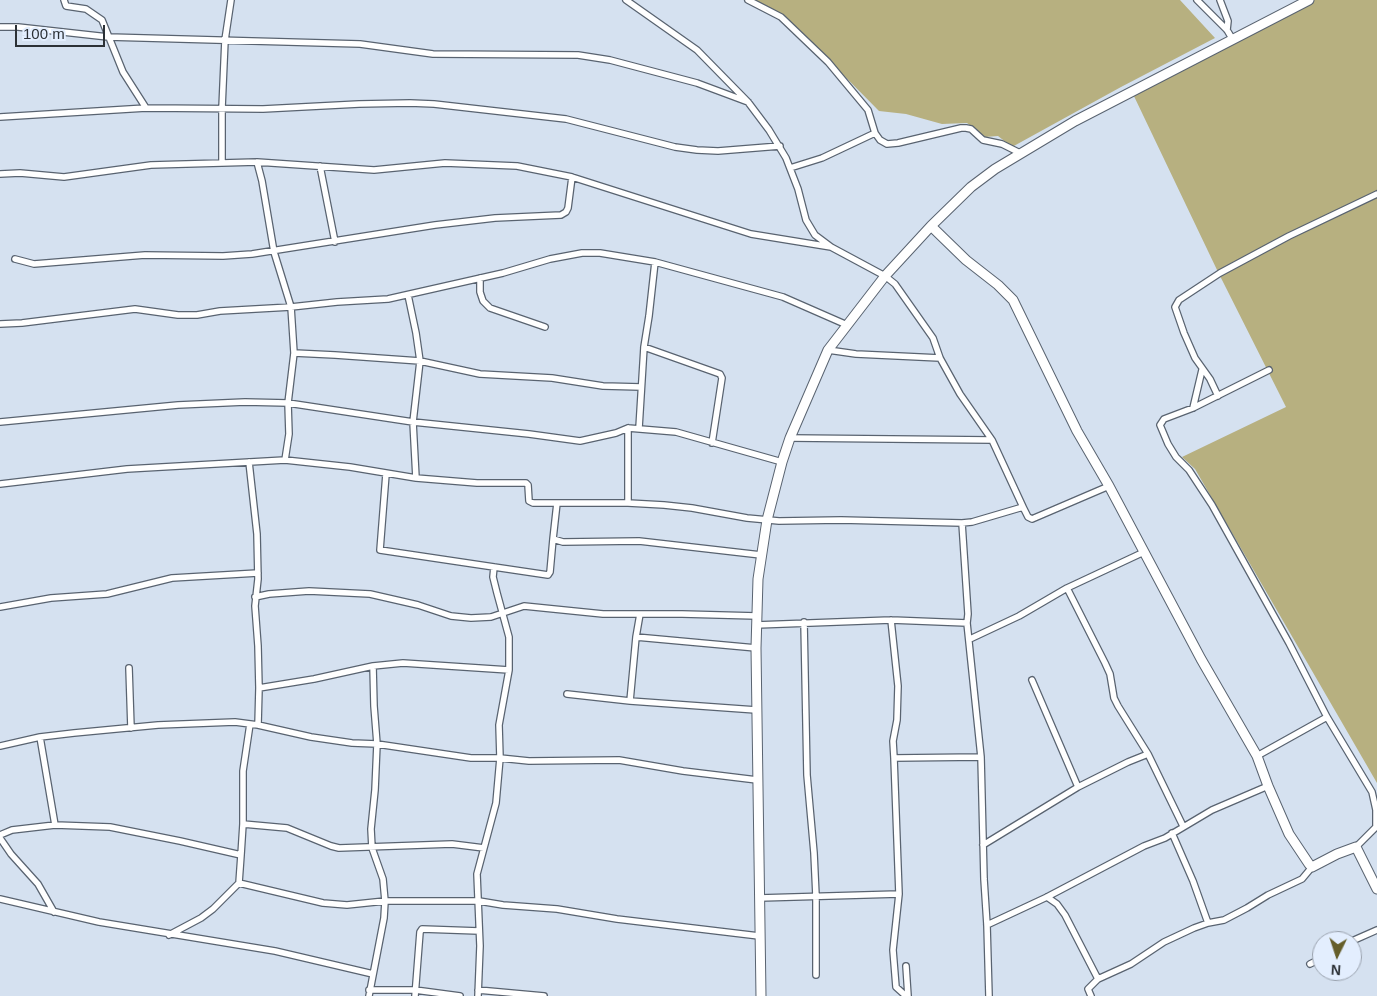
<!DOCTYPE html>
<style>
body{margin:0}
#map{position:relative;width:1377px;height:996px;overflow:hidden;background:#d5e1f0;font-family:Helvetica,sans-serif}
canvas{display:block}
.north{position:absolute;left:1312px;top:931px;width:50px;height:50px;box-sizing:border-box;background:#e3eefe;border:1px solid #9aa2ae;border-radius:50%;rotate:184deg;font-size:14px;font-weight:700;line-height:20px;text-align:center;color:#2c3136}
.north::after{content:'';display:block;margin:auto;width:18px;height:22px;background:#655e2a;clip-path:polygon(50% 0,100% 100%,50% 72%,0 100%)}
.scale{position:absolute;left:15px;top:25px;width:90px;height:22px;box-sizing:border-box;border:2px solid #2c3136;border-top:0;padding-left:6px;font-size:15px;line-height:18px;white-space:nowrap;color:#2c3136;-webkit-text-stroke:4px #e3eefe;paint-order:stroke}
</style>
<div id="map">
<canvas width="1377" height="996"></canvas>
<div class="north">N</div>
<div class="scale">100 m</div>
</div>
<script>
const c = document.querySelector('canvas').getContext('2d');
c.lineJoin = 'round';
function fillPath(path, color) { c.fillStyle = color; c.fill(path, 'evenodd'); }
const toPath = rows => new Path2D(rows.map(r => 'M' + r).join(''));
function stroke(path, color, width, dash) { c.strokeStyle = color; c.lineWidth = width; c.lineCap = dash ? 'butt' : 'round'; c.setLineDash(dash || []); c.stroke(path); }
const green = toPath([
 [752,0,1180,0,1215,38,1121,87,1012,147,998,136,985,137,967,123,942,124,906,114,879,111,786,17],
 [1310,0,1377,0,1377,783,1195,469,1182,457,1286,407,1218,272,1132,92]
]);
const minor = toPath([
 [64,0,66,6,86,9,102,20,123,72,146,108],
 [626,0,697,50,748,102,769,130,786,158,798,189,806,220,815,235,831,247,885,276,895,284,933,338,940,358,960,394,992,440],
 [748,0,781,17,828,62,868,110,875,133,880,140,887,144,898,143,961,128,966,128,971,129,983,140,1002,144,1020,153],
 [1197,0,1227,30,1233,40],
 [1220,0,1228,21,1227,30],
 [0,27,18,27,108,37,360,44,433,54,578,55,610,60,697,83,748,102],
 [0,117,146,108,263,109,359,104,410,103,434,104,566,119,675,147,697,150,718,151,780,146],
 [222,163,222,108,225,40,231,0],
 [320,166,335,242],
 [790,168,822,158,875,133],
 [0,174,20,173,64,177,151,165,257,162],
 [15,259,34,264,145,255,223,256,252,254,435,225,495,218,561,215,566,212,568,208,572,177],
 [480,278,480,292,483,301,490,308,545,327],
 [408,295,416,333,420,361,413,422,416,478],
 [0,324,22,323,135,309,178,315,197,315,220,311,291,307,337,302,388,299,503,273,550,259,582,253,600,253,655,262,783,297,847,325],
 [644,347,720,374,722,378,712,443],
 [828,350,856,354,940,358],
 [294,353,335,355,420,361,480,374,552,378,603,386,641,387],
 [1269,370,1193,408,1164,419,1160,425,1168,444,1176,457,1189,470,1212,505,1289,643,1327,717,1372,792,1376,810,1376,827],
 [1218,396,1210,379,1195,358,1184,333,1175,307,1179,300,1220,273,1289,236,1377,194],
 [1193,408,1202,370],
 [0,422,178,405,245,402,288,403,413,422,529,434,580,441,616,433,628,428],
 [639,428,644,347,649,316,655,262],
 [790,438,992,440,1023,507],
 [285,460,289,434,288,403,294,353,291,307,274,252,262,181,257,162,374,170,445,163,517,166,572,177,751,234,831,247],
 [249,462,257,534,258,579,255,606,258,646,259,688],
 [386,474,380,550,494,567,493,577,497,593,509,637,509,670,499,725,500,758,496,803,477,874,480,946,478,996],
 [0,484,127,469,285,460,350,467,416,478,477,483,526,483,528,485,529,501,533,503,628,503,664,505,692,508,747,518,779,521,841,520,962,523,972,522,1023,507,1028,517,1032,519,1109,486],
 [628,503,628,428,676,432,782,462],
 [962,523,968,614,967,623,981,757,984,879,987,925,989,996],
 [553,539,557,503],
 [494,567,548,575,550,572,553,539,563,542,639,541,761,555],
 [1067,588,1105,663,1110,674,1114,698,1118,706,1148,754],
 [255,597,269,594,309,591,370,594,418,605,451,616,471,618,491,617,524,606,603,614,682,614,757,616],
 [0,607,51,598,107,594,172,578,258,573],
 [891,620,898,686,897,720,893,741,894,758],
 [804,622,807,775,814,853,816,896,816,975],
 [756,625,891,620,967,623],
 [636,637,640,614],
 [970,639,1019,616,1067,588,1144,552],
 [756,648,636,637,630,701,756,710],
 [373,666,403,663,509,670],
 [129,668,131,728],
 [1032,680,1078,787],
 [567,694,630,701],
 [258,725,259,688,314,679,373,666,374,706,377,744,375,790,371,829,372,848,383,879,385,901,384,918,369,996],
 [40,737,55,825],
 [0,746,40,737,74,733,158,725,235,722,258,725,311,737,352,743,377,744,471,758,500,758,529,761,619,760,683,771,757,780],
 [1257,756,1327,717],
 [243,824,287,828,331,846,339,848,452,844,484,848],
 [1172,833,1193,881,1208,923],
 [0,835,12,830,55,825,110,827,180,841,241,855,239,883,213,909,201,918,169,935],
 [0,838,11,854,38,884,54,912],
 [983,845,1078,787,1128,762,1148,754,1183,826],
 [1356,847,1377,826],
 [241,855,243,824,243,771,250,724],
 [239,883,323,903,347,905,385,901,479,901,503,905,557,909,617,919,759,936],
 [1047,897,1057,904,1065,915,1098,979],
 [759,898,899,894],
 [0,899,99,922,275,951,373,974],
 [987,925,1047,897,1144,846,1165,838,1212,810,1268,786],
 [1352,941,1377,930],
 [1310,964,1322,958],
 [906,966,908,996],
 [369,990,415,990,460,996],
 [478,990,544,996],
 [415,996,420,932,422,929,479,931],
 [906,996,896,987,893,950,899,894,894,758,981,757],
 [1091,996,1088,989,1098,979,1131,964,1164,942,1194,928,1208,923,1224,920,1247,908,1268,895,1302,879,1312,867]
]);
const secondary = toPath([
 [931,226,966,260,998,285,1013,300,1077,431,1109,486,1201,659,1257,756,1268,786,1289,834,1309,864,1312,867,1337,854,1356,847,1377,889],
 [761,996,756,648,758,579,767,520,782,462,790,438,828,350,885,276,931,226,971,187,995,169,1075,121,1309,0]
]);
fillPath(green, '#b7b080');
stroke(minor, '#596370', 8);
stroke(secondary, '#596370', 11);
stroke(minor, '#fff', 5.5);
stroke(secondary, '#fff', 9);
</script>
